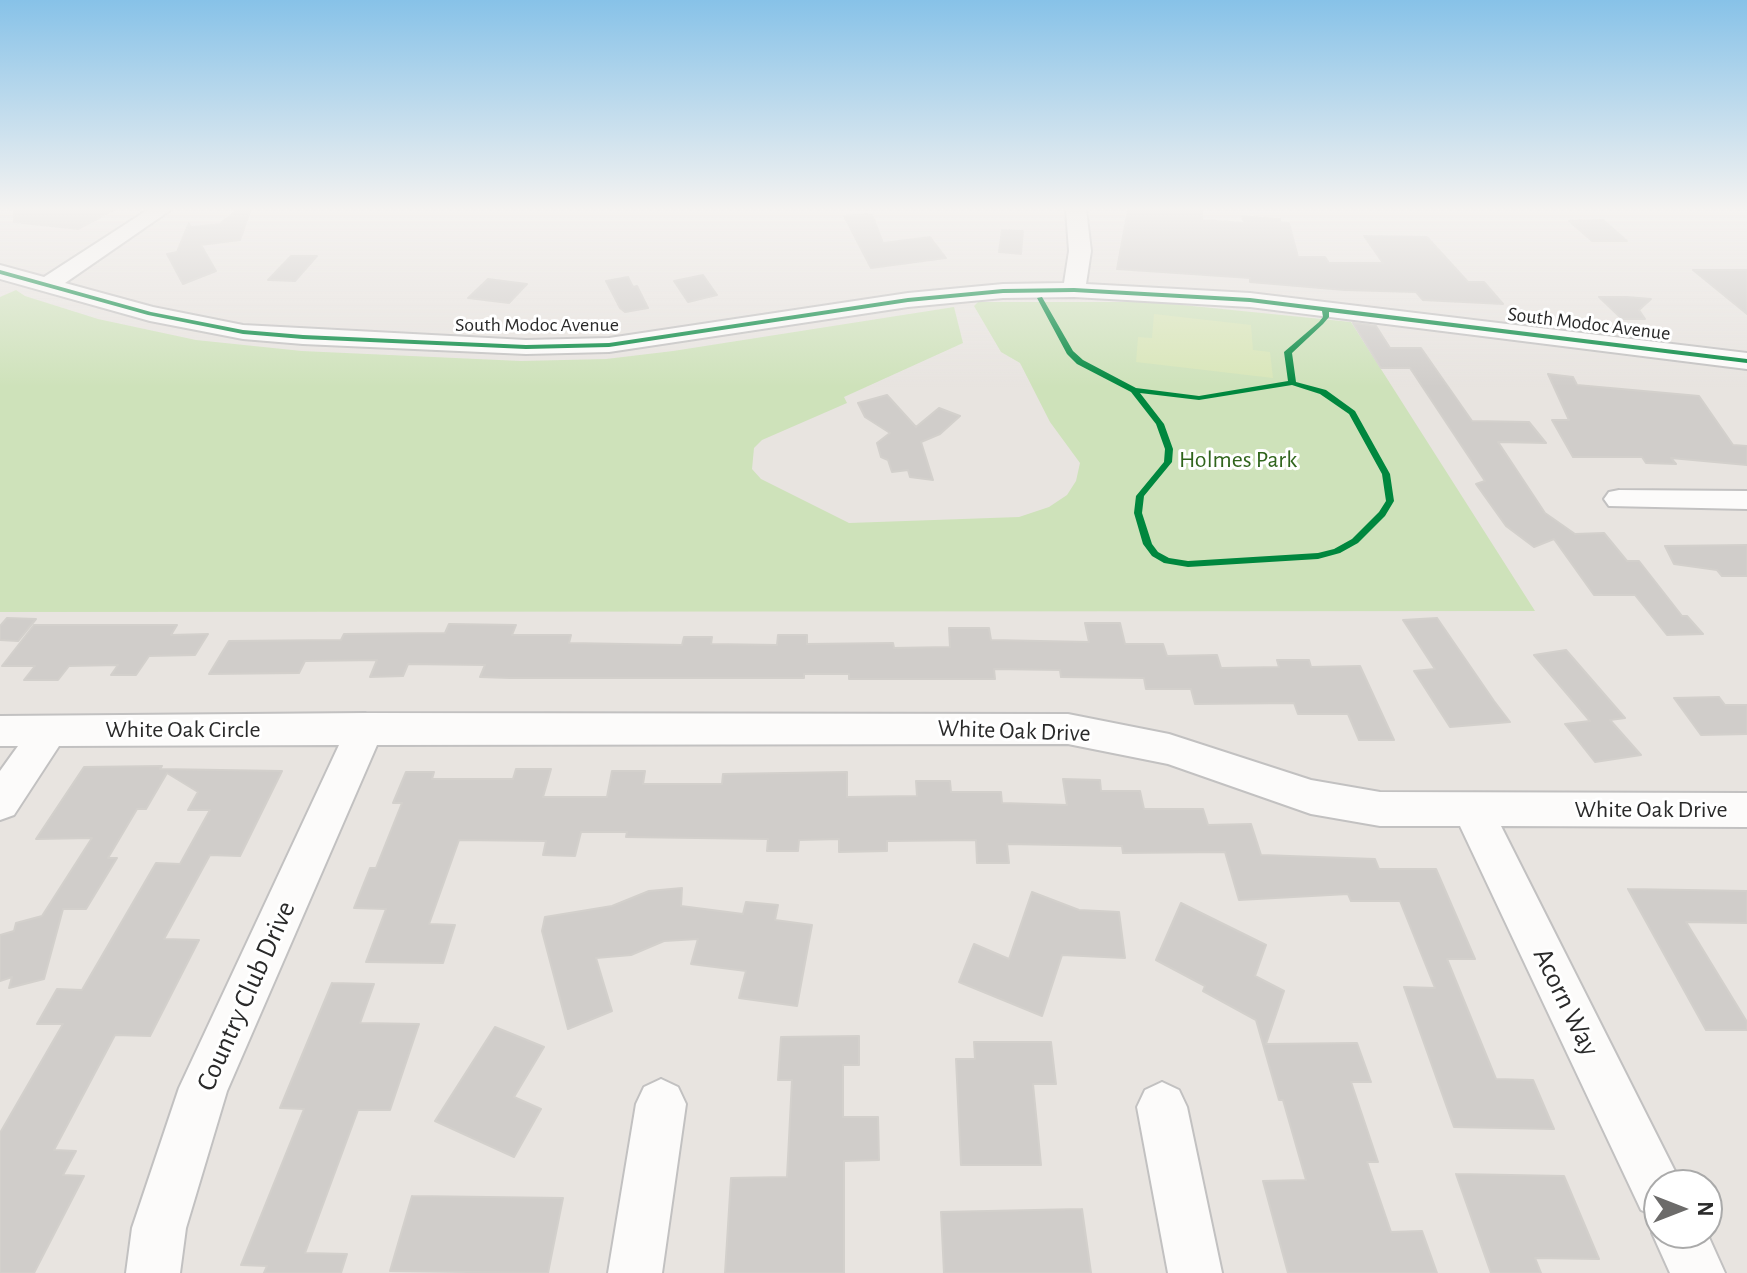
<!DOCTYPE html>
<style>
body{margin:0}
#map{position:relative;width:1747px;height:1273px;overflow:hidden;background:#e8e4e0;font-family:"Alegreya Sans",sans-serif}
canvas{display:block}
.north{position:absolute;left:1643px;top:1169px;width:80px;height:80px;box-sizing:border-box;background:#fff;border:2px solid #aaa;border-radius:50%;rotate:90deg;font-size:22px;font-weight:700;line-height:32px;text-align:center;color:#2a2a2a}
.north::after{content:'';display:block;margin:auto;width:28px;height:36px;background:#6c6b6a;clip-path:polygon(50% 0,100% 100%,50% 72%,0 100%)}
</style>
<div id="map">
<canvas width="1747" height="1273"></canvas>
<div class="north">N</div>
</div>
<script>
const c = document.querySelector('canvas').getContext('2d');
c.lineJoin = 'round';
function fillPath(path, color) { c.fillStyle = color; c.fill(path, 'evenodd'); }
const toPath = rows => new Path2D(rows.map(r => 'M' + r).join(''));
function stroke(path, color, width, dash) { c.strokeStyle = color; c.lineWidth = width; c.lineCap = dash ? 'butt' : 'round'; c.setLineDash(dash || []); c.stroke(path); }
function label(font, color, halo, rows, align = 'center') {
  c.font = font + ' "Alegreya Sans",sans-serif'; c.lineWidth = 6; c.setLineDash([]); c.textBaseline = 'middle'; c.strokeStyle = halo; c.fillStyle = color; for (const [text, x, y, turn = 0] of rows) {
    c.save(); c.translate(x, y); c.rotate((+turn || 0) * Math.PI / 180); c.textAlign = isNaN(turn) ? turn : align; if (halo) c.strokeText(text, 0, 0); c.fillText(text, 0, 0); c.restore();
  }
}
const green = toPath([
 [16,290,25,296,98,319,196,340,302,351,521,361,606,359,673,351,954,307,963,343,844,397,847,403,762,440,754,448,752,469,761,479,849,523,1019,517,1049,507,1067,495,1076,481,1080,463,1050,422,1020,363,1001,352,974,306,978,302,1153,302,1351,322,1535,611,0,612,0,297]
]);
const pitch = toPath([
 [1154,314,1251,325,1253,350,1270,352,1273,378,1136,362,1138,337,1152,338]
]);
const building = toPath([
 [14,209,115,209,78,229,14,222,14,209],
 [238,209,251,209,240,240,201,245,216,271,183,284,167,254,177,252,189,223,191,227,220,224,238,209],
 [1128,209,1202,209,1202,220,1244,223,1242,216,1280,219,1280,222,1289,223,1298,257,1325,257,1329,263,1383,263,1364,236,1427,237,1468,282,1484,282,1503,304,1423,300,1416,292,1344,290,1250,282,1250,278,1117,269,1128,209],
 [872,214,883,243,930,237,946,258,871,268,844,216,872,214],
 [1603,220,1627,241,1592,241,1569,221,1603,220],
 [1002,230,1023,231,1021,254,999,252,1002,230],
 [291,256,317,256,295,281,268,280,291,256],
 [1693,270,1747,270,1747,314,1693,270],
 [703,275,717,295,688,302,674,281,703,275],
 [628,277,633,287,637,286,648,308,625,312,620,308,606,281,628,277],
 [488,279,527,284,509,303,468,298,488,279],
 [1599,297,1627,297,1651,299,1639,310,1645,319,1622,319,1599,297],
 [1353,323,1376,326,1390,348,1421,348,1472,421,1529,422,1546,443,1498,442,1545,513,1575,534,1604,533,1627,561,1639,561,1682,616,1687,616,1703,634,1667,635,1635,595,1594,595,1554,539,1534,547,1506,526,1476,484,1485,481,1410,368,1381,368,1353,323],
 [1548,374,1573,377,1577,385,1699,396,1733,445,1747,446,1747,465,1671,458,1676,464,1646,463,1642,457,1573,457,1552,420,1569,420,1548,374],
 [887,395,916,427,939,408,960,416,940,434,921,442,933,480,910,477,908,470,892,472,888,460,881,457,877,443,890,433,865,417,858,403,887,395],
 [1747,545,1747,576,1722,576,1717,570,1674,564,1665,546,1747,545],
 [7,618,36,619,18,641,0,640,0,626,7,618],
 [1437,618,1494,701,1510,722,1450,727,1414,671,1435,669,1403,620,1437,618],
 [1085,623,1120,623,1125,644,1163,644,1167,656,1217,655,1221,668,1279,667,1277,660,1309,660,1311,667,1360,666,1394,740,1359,740,1348,714,1298,714,1294,703,1195,704,1191,689,1146,689,1144,678,1061,677,1060,670,994,669,995,679,849,679,849,674,804,674,804,678,510,678,480,677,485,665,408,664,403,676,370,677,377,660,305,661,299,673,209,674,229,641,341,640,344,634,445,633,449,624,516,625,512,635,571,635,569,643,682,645,684,637,712,637,711,644,777,645,778,635,807,635,807,644,893,643,894,648,950,647,949,628,989,628,991,640,1089,642,1085,623],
 [34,625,177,625,171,635,208,634,195,655,149,656,136,675,111,675,118,665,69,666,58,680,24,680,35,666,2,666,34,625],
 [1566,650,1625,718,1610,720,1641,755,1595,762,1565,724,1590,721,1534,655,1566,650],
 [1719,697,1725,705,1747,705,1747,734,1701,735,1674,698,1719,697],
 [162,766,160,769,282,771,240,856,210,855,164,939,199,940,150,1036,115,1035,54,1150,76,1151,63,1175,84,1176,34,1273,0,1273,0,1133,63,1024,37,1024,57,989,82,990,156,863,180,864,210,810,188,810,198,792,167,773,146,809,137,809,108,858,117,858,86,909,63,909,44,979,9,988,12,977,0,981,0,935,14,931,16,923,42,916,92,838,36,839,84,767,162,766],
 [516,769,551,769,543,797,607,797,612,771,645,771,643,784,722,784,723,774,847,772,847,797,917,796,916,781,950,781,951,792,1001,792,1002,803,1067,805,1063,779,1100,780,1101,791,1140,791,1144,809,1203,809,1208,825,1251,824,1261,855,1375,859,1379,869,1436,869,1475,959,1447,959,1496,1079,1533,1080,1554,1129,1454,1127,1404,987,1435,988,1400,901,1351,901,1348,894,1239,900,1225,852,1123,853,1122,846,1007,844,1009,863,977,863,976,840,887,841,887,851,839,852,839,839,799,840,798,851,767,851,768,839,626,837,627,832,581,832,575,856,543,855,546,841,459,840,429,924,455,925,443,963,366,962,386,909,354,908,370,868,376,868,402,803,393,803,406,772,434,772,432,779,513,779,516,769],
 [682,888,681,906,743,914,746,902,778,905,775,920,812,925,797,1006,739,998,746,971,691,964,698,939,664,941,631,955,596,958,612,1011,568,1029,542,931,545,917,612,906,649,891,682,888],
 [1628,889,1747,891,1747,923,1686,922,1747,1022,1747,1030,1706,1030,1628,889],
 [1032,892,1079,910,1119,912,1125,958,1062,955,1042,1016,959,982,974,944,1009,959,1032,892],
 [1181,903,1266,945,1255,976,1284,991,1266,1044,1357,1043,1371,1082,1351,1082,1378,1162,1367,1162,1391,1232,1422,1231,1437,1273,1288,1273,1263,1181,1306,1180,1283,1100,1279,1100,1256,1020,1203,991,1205,986,1156,960,1181,903],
 [332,983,374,984,360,1023,419,1024,390,1110,358,1110,305,1253,347,1254,341,1273,264,1273,267,1266,241,1265,304,1109,280,1108,332,983],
 [495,1027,544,1047,514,1097,541,1109,514,1157,435,1121,495,1027],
 [859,1036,859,1065,843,1065,843,1117,878,1117,879,1160,844,1161,844,1273,725,1273,731,1178,787,1177,792,1080,778,1080,781,1037,859,1036],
 [974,1042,1051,1042,1056,1084,1033,1084,1041,1165,961,1165,956,1059,975,1059,974,1042],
 [1456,1174,1564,1176,1599,1259,1535,1258,1541,1273,1491,1273,1456,1174],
 [412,1196,563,1198,548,1273,390,1271,412,1196],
 [1082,1209,1091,1273,944,1273,941,1212,1082,1209]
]);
const minor = toPath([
 [149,209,172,209,65,283,153,307,243,325,526,340,609,338,908,293,1003,284,1064,283,1069,251,1066,209,1086,209,1091,251,1086,284,1250,293,1747,353,1747,369,1250,307,1074,297,1003,298,908,307,609,352,526,354,303,344,243,339,150,321,0,279,0,265,44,277,149,209],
 [1619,490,1747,491,1747,509,1609,506,1604,499,1609,492,1619,490],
 [366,713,1068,714,1169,734,1311,780,1380,792,1747,793,1747,827,1501,826,1682,1185,1659,1185,1659,1233,1707,1233,1725,1273,1670,1273,1652,1233,1659,1218,1641,1210,1460,826,1380,826,1311,814,1168,764,1068,744,377,745,227,1091,186,1228,180,1273,126,1273,132,1228,179,1088,339,745,59,746,14,815,0,820,0,771,18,746,0,746,0,716,366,713],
 [661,1079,678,1087,686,1104,662,1273,608,1273,636,1104,644,1087,661,1079],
 [1162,1082,1179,1090,1187,1107,1222,1273,1168,1273,1137,1107,1145,1090,1162,1082]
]);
const cycleway = toPath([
 [0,270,151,312,243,330,303,335,526,345,609,343,908,298,1003,289,1074,288,1250,298,1747,359,1747,363,1329,312,1329,317,1323,324,1292,353,1296,382,1326,390,1355,411,1390,474,1394,501,1385,516,1358,543,1340,553,1318,559,1188,567,1164,563,1152,556,1143,544,1134,513,1136,496,1164,462,1165,449,1156,424,1131,392,1077,364,1067,354,1037,298,1042,297,1073,351,1083,360,1136,388,1199,396,1288,381,1284,352,1319,322,1323,317,1322,311,1250,302,1074,292,1003,293,908,302,609,347,526,349,303,339,243,334,148,315,0,274,0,270],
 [1292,385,1320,394,1349,414,1382,474,1386,501,1379,512,1352,539,1334,549,1318,553,1188,561,1169,558,1158,552,1152,544,1142,513,1144,496,1172,462,1173,449,1164,424,1140,393,1199,400,1292,385]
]);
const farStreetnames = [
 ["South Modoc Avenue",1589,324,7],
 ["South Modoc Avenue",537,325]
];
const parkNames = [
 ["Holmes Park",1238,460]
];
const streetNames = [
 ["White Oak Circle",183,730],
 ["White Oak Drive",1014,731,2],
 ["White Oak Drive",1651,810]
];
const nearStreetnames = [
 ["Country Club Drive",246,996,-66],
 ["Acorn Way",1566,1002,64]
];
fillPath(green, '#cee2ba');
fillPath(pitch, '#d8e6b8');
fillPath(building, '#d0cdca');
stroke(building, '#d3d0cc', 2);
stroke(minor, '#c2c1c1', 4);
fillPath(minor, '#fcfbfa');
fillPath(cycleway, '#00873e');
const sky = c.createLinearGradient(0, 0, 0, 387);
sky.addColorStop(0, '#87c2e8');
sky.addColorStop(0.54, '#f5f3f1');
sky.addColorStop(1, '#f5f3f100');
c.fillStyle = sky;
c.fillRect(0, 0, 1747, 387);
label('20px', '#2a2a2a', '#fff', farStreetnames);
label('24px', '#31651d', '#fff', parkNames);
label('24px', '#2a2a2a', '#fff', streetNames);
label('28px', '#2a2a2a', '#fff', nearStreetnames);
</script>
